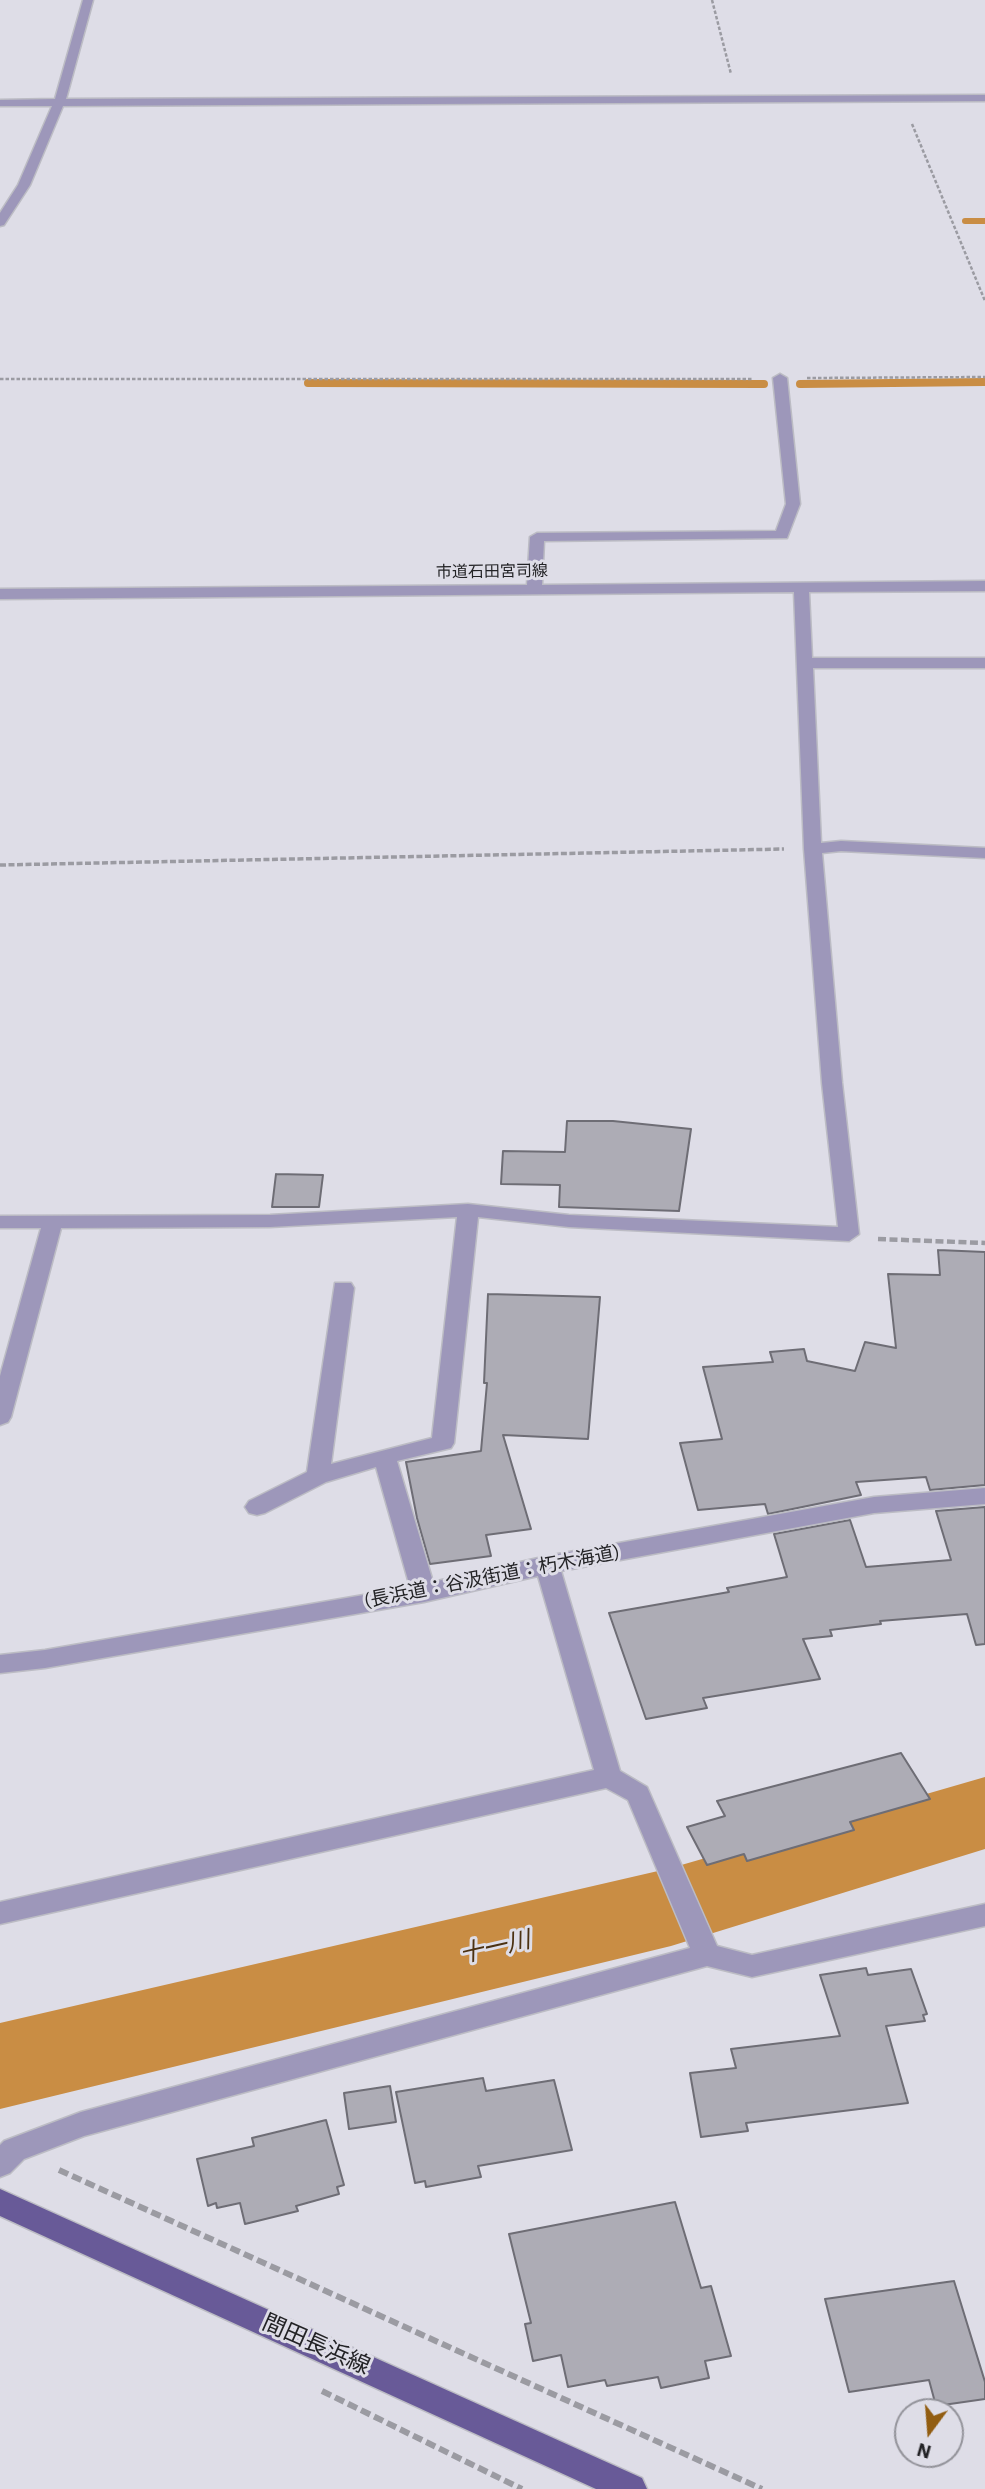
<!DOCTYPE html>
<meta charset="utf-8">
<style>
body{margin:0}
#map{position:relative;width:985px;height:2489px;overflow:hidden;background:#dedde7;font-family:"IBM Plex Sans",sans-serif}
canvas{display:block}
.north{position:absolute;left:894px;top:2398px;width:70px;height:70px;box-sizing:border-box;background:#dedde7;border:2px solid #93939a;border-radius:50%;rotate:196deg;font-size:19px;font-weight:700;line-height:28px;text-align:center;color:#232326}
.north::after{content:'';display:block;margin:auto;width:24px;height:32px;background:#925d11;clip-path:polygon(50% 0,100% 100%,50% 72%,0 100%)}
</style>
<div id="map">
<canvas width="985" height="2489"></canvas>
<div class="north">N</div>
</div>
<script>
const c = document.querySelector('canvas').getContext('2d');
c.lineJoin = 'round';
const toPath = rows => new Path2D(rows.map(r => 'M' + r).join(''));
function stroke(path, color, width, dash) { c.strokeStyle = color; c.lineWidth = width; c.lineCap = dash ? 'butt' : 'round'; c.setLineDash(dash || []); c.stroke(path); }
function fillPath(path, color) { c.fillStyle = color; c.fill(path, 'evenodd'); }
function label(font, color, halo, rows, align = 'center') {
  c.font = font + ' "IBM Plex Sans","Noto Sans JP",sans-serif'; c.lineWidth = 6; c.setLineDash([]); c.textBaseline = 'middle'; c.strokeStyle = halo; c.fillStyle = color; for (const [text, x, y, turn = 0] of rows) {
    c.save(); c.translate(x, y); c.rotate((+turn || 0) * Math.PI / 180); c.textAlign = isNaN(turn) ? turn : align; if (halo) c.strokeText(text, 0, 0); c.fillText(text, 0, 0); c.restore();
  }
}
const streamFar1 = toPath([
 [965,221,985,221]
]);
const stream = toPath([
 [308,383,764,384],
 [800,384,985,382]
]);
const river = toPath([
 [985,1777,985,1849,671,1946,0,2109,0,2023,671,1868,985,1777]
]);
const building = toPath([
 [567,1121,613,1121,691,1129,679,1211,559,1207,560,1185,501,1184,503,1151,565,1152,567,1121],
 [276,1174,323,1175,319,1207,272,1207,276,1174],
 [938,1250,985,1252,985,1485,930,1490,926,1477,856,1482,861,1495,768,1514,765,1504,698,1510,680,1443,722,1439,703,1367,773,1362,770,1352,804,1349,807,1361,855,1371,865,1342,896,1348,888,1274,940,1275,938,1250],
 [488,1294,600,1297,588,1439,503,1435,531,1529,486,1535,491,1556,430,1564,417,1518,406,1462,481,1451,487,1383,484,1383,488,1294],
 [985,1507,985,1644,976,1645,967,1614,880,1621,881,1624,830,1630,832,1636,803,1639,820,1679,703,1698,707,1708,646,1719,609,1613,729,1592,727,1588,787,1577,774,1534,850,1520,866,1567,951,1560,936,1511,985,1507],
 [901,1753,930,1799,850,1822,854,1830,747,1861,744,1854,707,1865,687,1827,725,1816,717,1801,901,1753],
 [866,1968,868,1975,911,1969,927,2014,923,2015,925,2021,886,2026,908,2103,746,2123,748,2131,701,2137,690,2073,736,2068,731,2049,840,2036,820,1975,866,1968],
 [483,2078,486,2091,554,2080,572,2150,478,2166,481,2177,426,2187,425,2181,415,2183,396,2092,483,2078],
 [390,2086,396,2122,349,2129,344,2093,390,2086],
 [326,2120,344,2185,337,2187,339,2194,296,2206,298,2211,245,2224,240,2203,217,2208,216,2203,208,2206,197,2159,254,2146,252,2138,326,2120],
 [675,2202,701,2288,711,2286,731,2356,705,2361,709,2378,661,2388,658,2377,607,2386,605,2380,568,2387,561,2355,533,2361,525,2324,531,2323,509,2234,675,2202],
 [954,2281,985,2382,985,2399,936,2406,929,2380,849,2392,825,2299,954,2281]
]);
const pathFar3 = toPath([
 [712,0,731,74],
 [912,124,985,301],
 [807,378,985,377],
 [0,379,753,379]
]);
const pathFar2 = toPath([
 [0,865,784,849]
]);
const pathFar1 = toPath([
 [878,1239,985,1243]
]);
const path = toPath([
 [59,2170,762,2489],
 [322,2391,522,2489]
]);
const minor = toPath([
 [83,0,93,0,66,99,985,95,985,101,63,106,30,185,4,225,0,226,0,213,18,185,52,106,0,106,0,100,55,99,83,0],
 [780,374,787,378,800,504,787,538,544,541,542,585,985,581,985,591,809,592,812,658,985,658,985,668,813,668,821,843,841,841,985,848,985,858,841,851,822,853,842,1083,859,1234,849,1241,569,1227,478,1217,454,1443,451,1448,397,1461,433,1582,547,1556,874,1497,985,1488,985,1504,874,1513,561,1571,620,1771,647,1787,717,1946,752,1955,985,1904,985,1926,752,1977,707,1966,84,2136,24,2159,10,2173,0,2177,0,2145,4,2141,81,2112,690,1948,628,1800,606,1788,0,1924,0,1902,594,1770,538,1576,424,1602,45,1668,0,1673,0,1655,45,1650,410,1587,376,1467,326,1482,265,1513,257,1515,249,1513,245,1507,249,1501,307,1472,335,1283,351,1283,354,1288,331,1464,432,1438,457,1217,270,1227,61,1228,11,1417,8,1422,0,1425,0,1376,41,1228,0,1228,0,1216,270,1215,468,1204,569,1215,838,1227,822,1083,804,849,794,592,0,599,0,589,527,585,530,537,537,533,776,531,786,504,773,378,780,374]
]);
const major = toPath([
 [0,2189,642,2478,647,2489,596,2489,0,2216,0,2189]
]);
const farStreetnames = [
 ["市道石田宮司線",492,572,-1]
];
const streetNames = [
 ["(長浜道：谷汲街道：朽木海道)",492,1577,-11]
];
const nearStreetnames = [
 ["間田長浜線",316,2345,24]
];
const nearWaternames = [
 ["十一川",495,1948,-13]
];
stroke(streamFar1, '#c98d44', 6);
stroke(stream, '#c98d44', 8);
fillPath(river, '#c98d44');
fillPath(building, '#adacb5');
stroke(building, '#6e6d75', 2);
stroke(minor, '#bcbcc4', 3);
stroke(major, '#bcbcc4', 3);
stroke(pathFar3, '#9b9ba2', 2.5, [3.5, 2]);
stroke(pathFar2, '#9b9ba2', 3.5, [6, 2.5]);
stroke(pathFar1, '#9b9ba2', 4.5, [8, 3.5]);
stroke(path, '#9b9ba2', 6, [10, 4.5]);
fillPath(minor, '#9d97ba');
fillPath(major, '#685a98');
label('16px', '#232326', '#dedde7', farStreetnames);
label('19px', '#232326', '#dedde7', streetNames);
label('23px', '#232326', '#dedde7', nearStreetnames);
label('italic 24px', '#4b3112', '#dedde7', nearWaternames);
</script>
